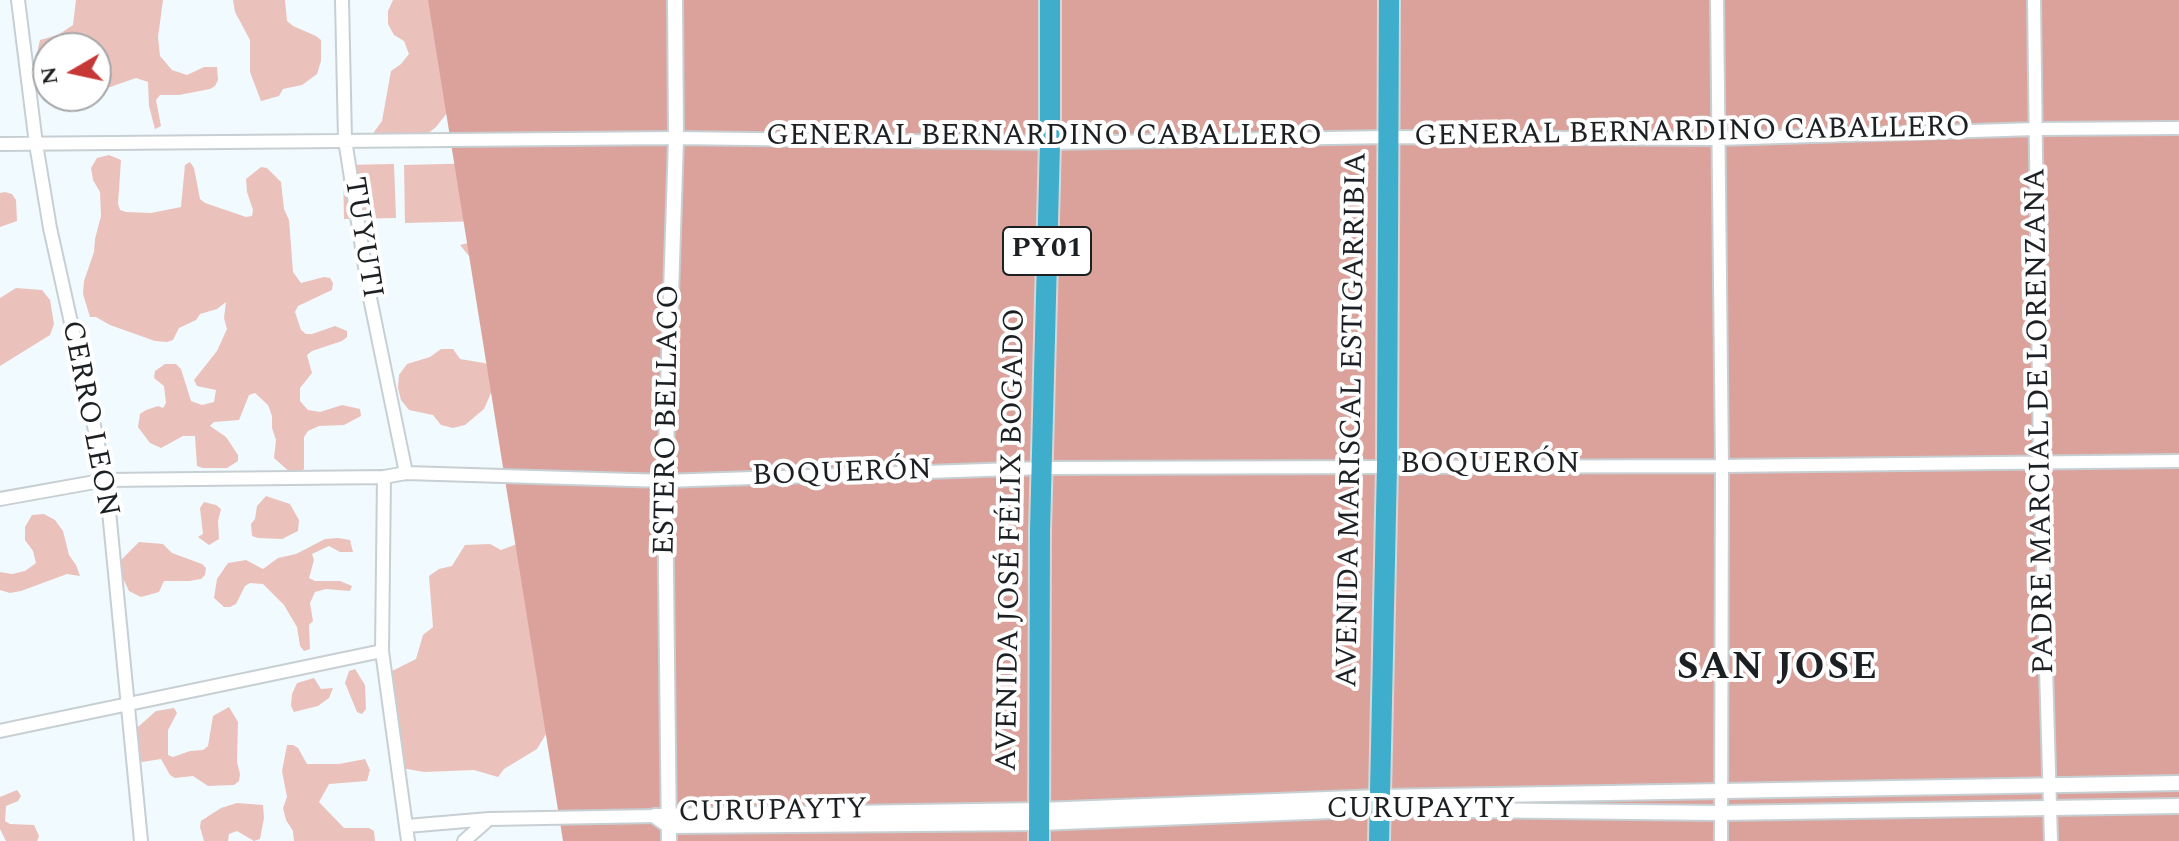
<!DOCTYPE html>
<meta charset="utf-8">
<style>
body{margin:0}
#map{position:relative;width:2179px;height:841px;overflow:hidden;background:#f1fafe;font-family:Spectral,serif}
canvas{display:block}
.north{position:absolute;left:32px;top:32px;width:80px;height:80px;box-sizing:border-box;background:#fff;border:2px solid #a5a6a7;border-radius:50%;rotate:261deg;font-size:22px;font-weight:700;line-height:32px;text-align:center;color:#1d2022}
.north::after{content:'';display:block;margin:auto;width:28px;height:36px;background:#c63835;clip-path:polygon(50% 0,100% 100%,50% 72%,0 100%)}
</style>
<div id="map">
<canvas width="2179" height="841"></canvas>
<div class="north">N</div>
</div>
<script>
const c = document.querySelector('canvas').getContext('2d');
c.lineJoin = 'round';
function fillPath(path, color) { c.fillStyle = color; c.fill(path, 'evenodd'); }
const toPath = rows => new Path2D(rows.map(r => 'M' + r).join(''));
function stroke(path, color, width, dash) { c.strokeStyle = color; c.lineWidth = width; c.lineCap = dash ? 'butt' : 'round'; c.setLineDash(dash || []); c.stroke(path); }
function label(font, color, halo, rows, align = 'center') {
  c.font = font + ' Spectral,serif'; c.lineWidth = 8; c.setLineDash([]); c.textBaseline = 'middle'; c.strokeStyle = halo; c.fillStyle = color; for (const [text, x, y, turn = 0] of rows) {
    c.save(); c.translate(x, y); c.rotate((+turn || 0) * Math.PI / 180); c.textAlign = isNaN(turn) ? turn : align; if (halo) c.strokeText(text, 0, 0); c.fillText(text, 0, 0); c.restore();
  }
}
const green = toPath([
 [76,0,163,0,158,37,160,56,172,70,187,75,204,67,217,67,218,80,215,86,210,89,179,95,160,95,156,100,161,126,155,129,149,106,148,82,136,78,96,92,96,48,48,48,48,61,40,58,37,53,40,40,58,35,73,25],
 [233,0,285,0,287,21,293,26,316,36,321,40,321,61,317,74,302,85,283,89,279,96,261,101,250,72,250,40,235,12],
 [393,0,479,0,451,108,436,127,416,143,380,143,374,132,382,121,391,71,401,64,409,54,404,41,394,35,388,24,388,11],
 [109,155,121,160,118,204,120,210,126,212,151,213,181,207,185,165,190,162,194,168,200,199,205,203,246,217,252,216,253,210,247,192,246,179,261,167,267,168,281,182,284,209,289,220,293,272,301,283,324,277,330,278,333,283,332,290,298,306,295,312,301,330,306,334,312,334,335,326,347,331,347,337,342,341,312,351,307,355,312,373,300,388,300,401,308,410,320,412,342,405,360,409,361,416,344,425,319,426,308,431,304,437,304,469,298,473,292,474,274,458,276,440,272,428,272,416,268,405,255,393,249,395,239,420,214,422,210,426,226,437,238,455,238,461,227,468,203,468,197,466,195,436,183,436,161,448,150,443,138,427,140,414,146,410,158,406,163,408,166,403,164,386,154,378,155,371,165,364,176,364,181,369,191,401,202,405,214,402,216,390,197,386,194,380,217,351,227,329,224,318,226,302,217,309,200,314,196,320,179,328,173,340,167,342,155,341,110,325,96,317,90,317,83,294,84,281,94,252,95,239,101,216,100,192,93,180,91,168,97,158],
 [483,163,484,221,405,223,404,165],
 [394,164,396,218,344,219,343,165],
 [543,166,554,166,570,186,570,223,566,234,557,243,560,255,571,258,584,255,595,261,587,269,576,273,571,283,588,327,594,337,618,340,640,349,636,373,613,380,596,398,586,404,582,416,565,433,553,432,544,423,538,413,536,400,528,391,505,383,494,386,484,409,465,425,453,428,441,425,433,415,409,410,401,400,398,388,399,375,407,364,430,357,441,349,453,349,460,359,484,363,508,372,521,350,522,325,512,303,504,264,493,259,469,256,460,245,472,242,478,230,504,201,504,179,524,169],
 [5,192,12,194,16,200,17,221,0,227,0,193],
 [16,288,42,290,50,300,54,324,50,335,0,366,0,298],
 [266,496,290,504,299,520,298,531,282,539,258,538,252,536,251,524,255,519,257,506],
 [204,502,216,505,221,509,218,521,219,539,209,545,198,537,203,534,200,508],
 [44,514,55,520,63,531,69,555,76,565,80,576,67,574,21,591,10,593,0,590,0,572,12,574,25,571,36,563,33,551,25,540,25,527,32,515],
 [338,538,350,540,353,552,340,552,329,546,312,554,314,560,309,578,315,581,340,581,352,586,350,591,326,589,315,592,310,603,313,621,309,625,310,649,304,651,300,646,297,627,284,605,263,584,250,583,245,586,236,604,230,607,224,607,214,598,217,579,228,563,246,560,263,569,278,558,296,554,325,539],
 [525,541,549,729,537,749,504,769,498,777,474,770,424,772,391,766,382,676,416,659,423,635,433,627,429,576,439,569,452,566,465,545,490,544,501,550],
 [139,542,163,544,172,553,202,564,206,568,205,575,201,579,189,581,164,581,159,592,141,597,129,591,121,574,121,560],
 [355,669,365,685,366,709,362,714,357,712,345,683,349,671],
 [314,678,321,689,333,688,329,698,318,706,294,712,291,706,292,694,297,683],
 [229,707,238,722,237,762,240,774,239,781,234,785,208,786,193,776,175,778,170,775,161,759,142,762,137,759,132,738,138,727,156,711,174,708,177,713,168,730,168,755,173,757,190,751,203,750,208,746,213,716],
 [287,745,293,745,298,748,307,764,339,764,365,759,370,770,367,781,329,784,319,802,344,828,369,828,374,831,375,841,294,841,293,831,286,820,283,808,287,797,282,771],
 [17,790,21,796,18,801,6,806,5,821,10,824,34,825,39,836,37,841,6,841,0,829,0,797],
 [237,803,263,805,264,818,260,839,254,841,237,831,229,834,228,841,204,841,200,827,201,821,221,808]
]);
const water = toPath([
 [428,0,2179,0,2179,841,563,841]
]);
const minor = toPath([
 [18,0,36,144,50,228,106,480,141,841],
 [342,0,345,140,370,298,406,473],
 [1717,0,1722,466,1721,841],
 [2034,0,2040,461,2051,841],
 [0,144,676,138,1050,143,1388,137,1717,139,2036,129,2179,128],
 [384,477,382,651,408,841],
 [0,499,106,480,384,477,406,473,665,481,1043,468,1722,466,2179,461],
 [0,731,382,651],
 [407,826,489,819,655,816],
 [464,841,489,819]
]);
const tertiary = toPath([
 [655,816,669,826,1039,823,1380,809,1720,813,2179,806],
 [655,816,1040,810,1380,797,2179,783],
 [669,841,665,481,676,138,675,0]
]);
const trunk = toPath([
 [1039,841,1040,530,1050,143,1050,0],
 [1379,841,1387,466,1389,0]
]);
const shields = [
 [1047,251,88]
];
const shieldNames = [
 ["PY01",1047,251]
];
const streetNames = [
 ["GENERAL BERNARDINO CABALLERO",1692,134,-1],
 ["GENERAL BERNARDINO CABALLERO",1044,138],
 ["TUYUTI",361,238,81],
 ["CERRO LEON",88,419,79],
 ["ESTERO BELLACO",669,420,-89],
 ["AVENIDA MARISCAL ESTIGARRIBIA",1354,420,-89],
 ["PADRE MARCIAL DE LORENZANA",2042,421,-91],
 ["BOQUERÓN",1490,466],
 ["BOQUERÓN",842,475,-2],
 ["AVENIDA JOSÉ FÉLIX BOGADO",1013,540,-89],
 ["CURUPAYTY",1421,811],
 ["CURUPAYTY",773,813,-1]
];
const districtNames = [
 ["SAN JOSE",1778,671]
];
fillPath(green, '#ebc1bc');
fillPath(water, '#daa29b');
stroke(minor, '#c7cfd3', 16);
stroke(tertiary, '#c7cfd3', 18);
stroke(trunk, '#d6d7d7', 24);
stroke(minor, '#fff', 12);
stroke(tertiary, '#fff', 14);
stroke(trunk, '#3eaecc', 20);
for (const [x, y, w] of shields) { const box = new Path2D(); box.roundRect(x - w / 2, y - 24, w, 48, 6); c.fillStyle = '#fff'; c.fill(box); stroke(box, '#1d2022', 2); }
label('bold 28px', '#1d2022', null, shieldNames);
label('30px', '#1d2022', '#fff', streetNames);
c.letterSpacing = '2px';
label('bold 38px', '#1d2022', '#fff', districtNames);
c.letterSpacing = '0px';
</script>
